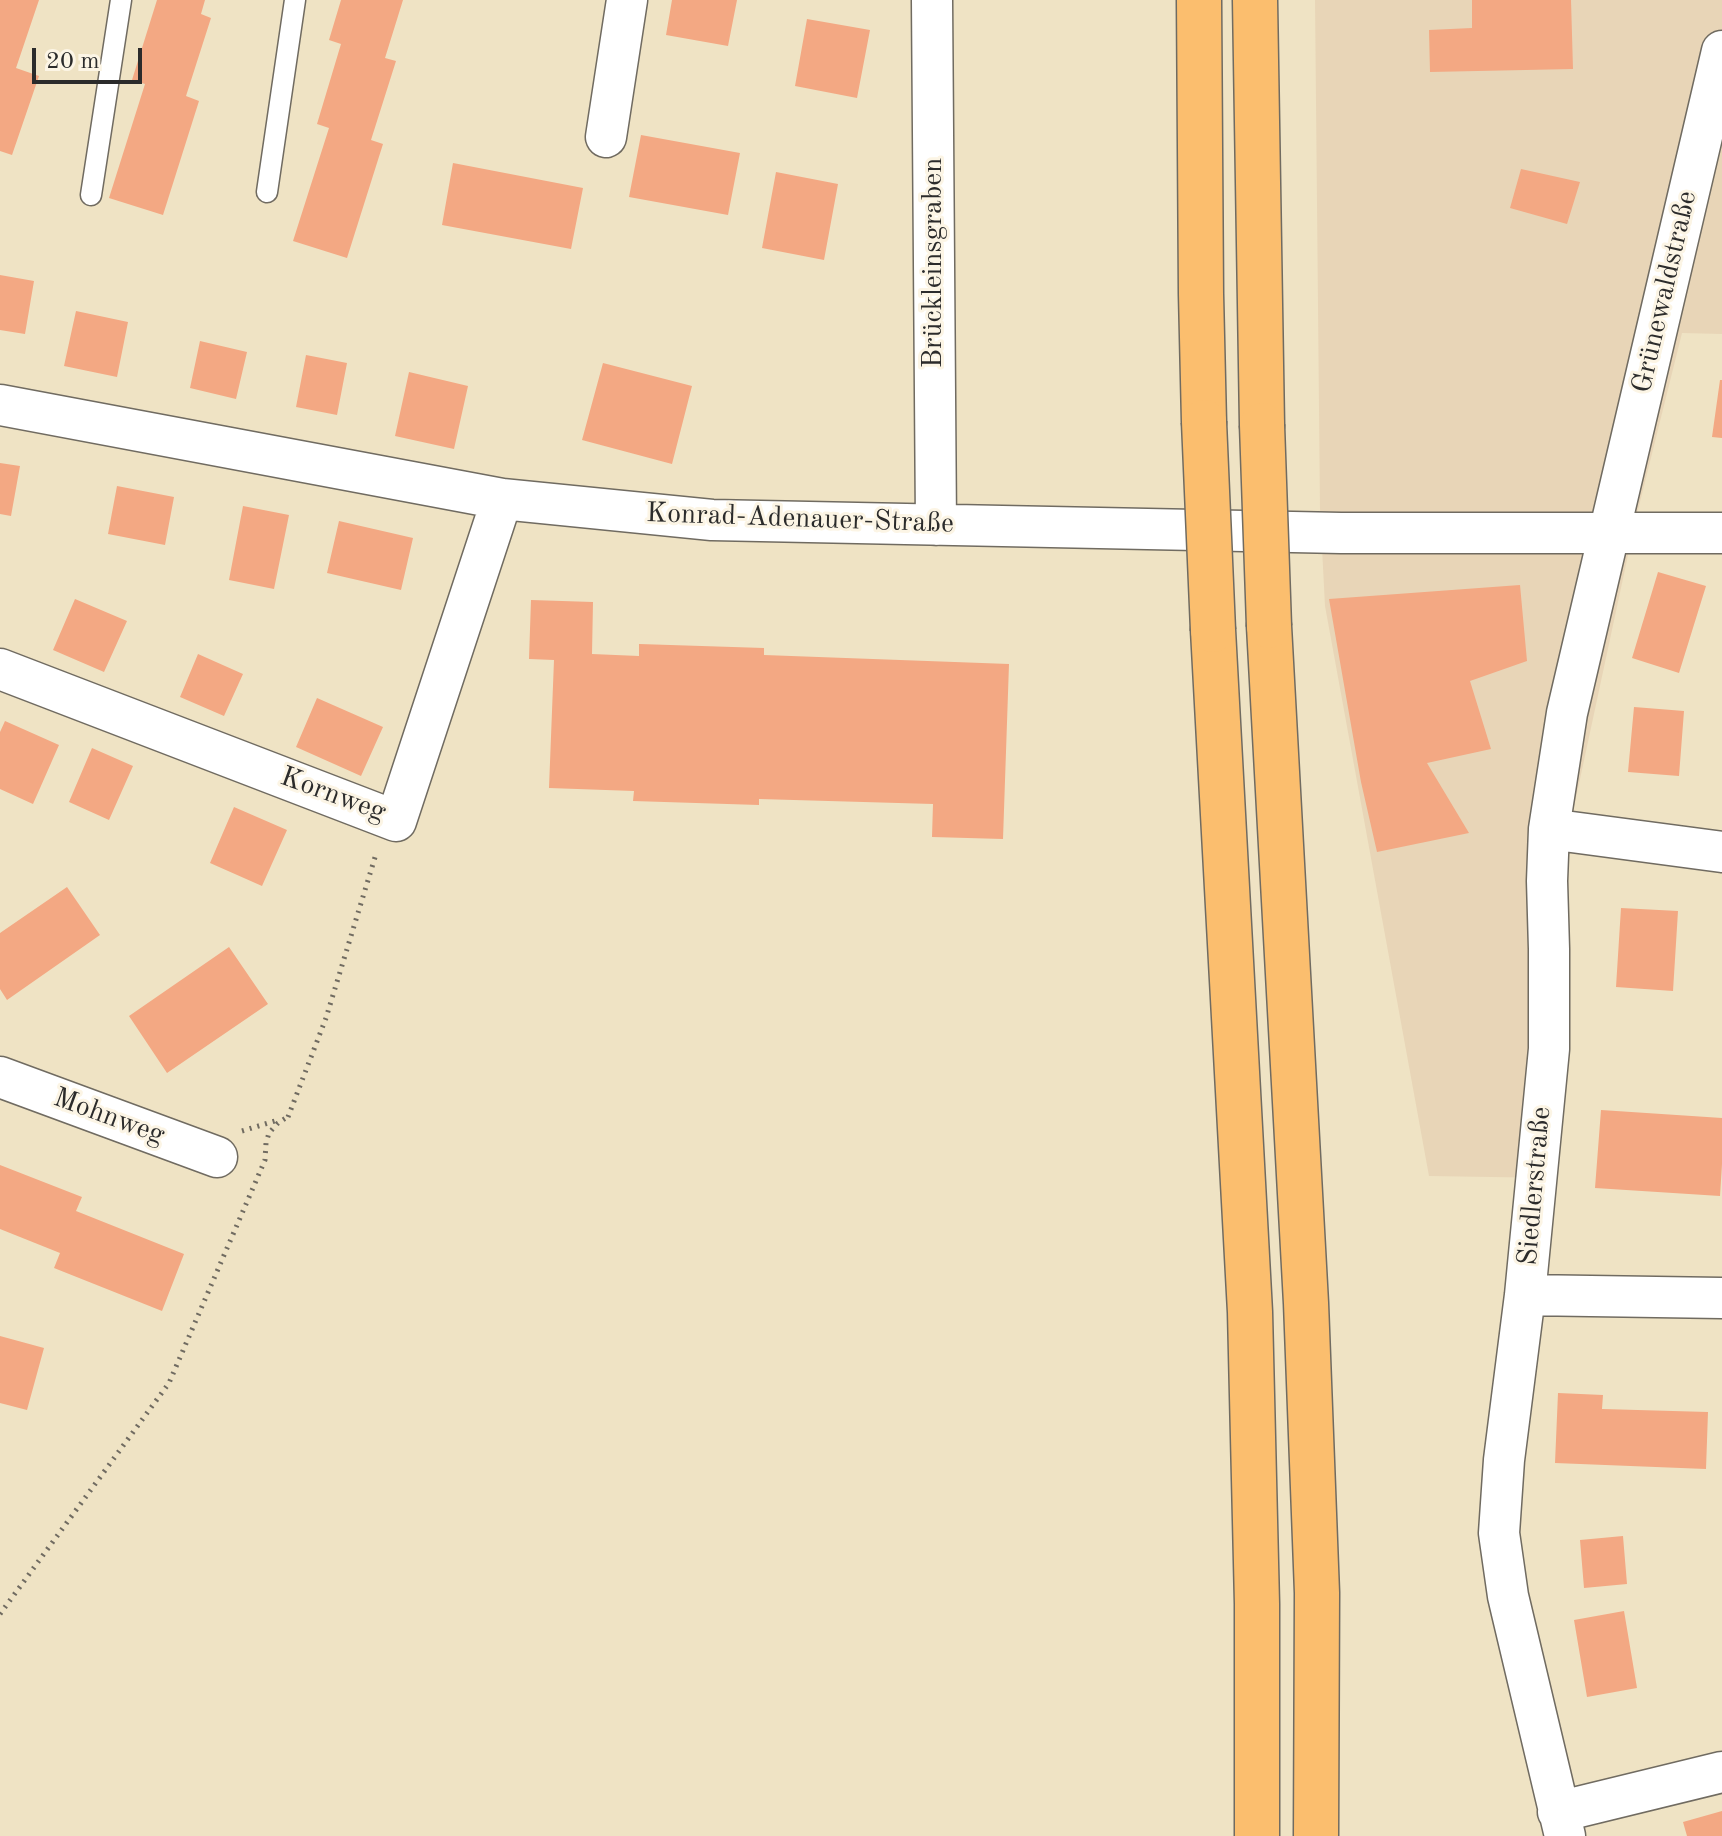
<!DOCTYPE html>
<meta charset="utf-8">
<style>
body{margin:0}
#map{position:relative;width:1722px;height:1836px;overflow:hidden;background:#efe3c4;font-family:"Old Standard TT",serif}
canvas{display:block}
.scale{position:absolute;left:32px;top:48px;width:110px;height:36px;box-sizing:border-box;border:4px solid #2b2b2b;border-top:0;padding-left:10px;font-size:24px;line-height:28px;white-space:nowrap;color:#2b2b2b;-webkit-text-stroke:6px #fcf5e5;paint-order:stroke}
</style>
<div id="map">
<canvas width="1722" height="1836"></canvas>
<div class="scale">20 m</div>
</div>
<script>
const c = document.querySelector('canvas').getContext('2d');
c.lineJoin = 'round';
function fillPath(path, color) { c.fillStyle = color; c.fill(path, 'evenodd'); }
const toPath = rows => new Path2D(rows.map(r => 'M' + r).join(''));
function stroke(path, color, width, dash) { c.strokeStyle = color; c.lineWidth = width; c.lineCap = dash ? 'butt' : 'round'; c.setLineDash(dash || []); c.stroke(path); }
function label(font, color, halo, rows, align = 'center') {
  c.font = font + ' "Old Standard TT",serif'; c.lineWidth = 6; c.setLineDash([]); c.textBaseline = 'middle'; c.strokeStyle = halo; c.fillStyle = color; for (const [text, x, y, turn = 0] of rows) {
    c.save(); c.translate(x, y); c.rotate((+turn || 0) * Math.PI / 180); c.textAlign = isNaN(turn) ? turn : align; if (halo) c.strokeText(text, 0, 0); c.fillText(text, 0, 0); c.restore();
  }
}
const built = toPath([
 [1315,0,1722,0,1722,334,1682,333,1636,518,1565,849,1554,1178,1429,1176,1325,606,1320,509]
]);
const building = toPath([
 [0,0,39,0,16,68,39,76,12,155,0,151],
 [157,0,205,0,201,14,211,18,186,96,199,101,163,215,109,198,145,84,132,80],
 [341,0,403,0,385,58,396,61,371,140,383,144,347,258,293,241,329,128,317,124,341,44,329,40],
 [672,0,737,0,728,46,666,35],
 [1472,0,1571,0,1573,69,1430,72,1429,30,1472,28],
 [807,19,870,30,857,98,795,86],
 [641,135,740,153,728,215,629,197],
 [453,163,583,188,571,249,442,225],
 [1521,169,1580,182,1567,224,1510,208],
 [776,172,838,184,824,260,762,248],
 [0,275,34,281,25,334,0,330],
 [76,311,128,322,117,377,64,366],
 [200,341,247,352,236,399,190,388],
 [306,355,347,363,337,415,296,407],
 [603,363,692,386,672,464,582,440],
 [409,372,468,386,454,449,395,436],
 [1720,380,1722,380,1722,438,1712,437],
 [0,463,20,466,11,516,0,514],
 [117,486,174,497,165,545,108,534],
 [243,506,289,515,274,589,229,580],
 [339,521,413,538,401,590,327,573],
 [1658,572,1706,586,1679,673,1632,658],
 [1520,585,1527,661,1470,681,1491,749,1427,763,1469,833,1377,852,1361,782,1329,599],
 [75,599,127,621,104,672,53,650],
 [531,600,593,602,592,654,639,656,639,644,764,648,764,655,1009,664,1003,839,932,837,933,804,759,799,759,805,633,801,634,791,549,788,554,660,529,659],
 [198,654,243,674,224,716,180,697],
 [317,698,383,727,361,776,296,747],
 [1634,707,1684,711,1679,776,1628,772],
 [5,721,59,745,33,804,0,789,0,732],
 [92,748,133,766,109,820,69,802],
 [234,807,287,830,262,886,210,863],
 [67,887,100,935,7,1000,0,989,0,933],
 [1621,908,1678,911,1673,991,1616,987],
 [229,947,268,1004,167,1073,129,1016],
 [1601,1110,1722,1118,1722,1164,1720,1196,1595,1188],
 [0,1165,82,1197,76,1211,184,1254,162,1311,54,1268,60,1253,0,1229],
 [0,1336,44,1348,27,1410,0,1403],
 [1558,1393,1603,1395,1602,1409,1708,1412,1706,1469,1555,1463],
 [1623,1536,1627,1584,1584,1588,1580,1540],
 [1624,1611,1637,1688,1587,1697,1574,1620],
 [1722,1811,1722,1836,1687,1836,1683,1822]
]);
const path = toPath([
 [288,1117,326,1018,376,854],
 [242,1131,278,1120],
 [0,1614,169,1383,265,1160,266,1143,269,1133,278,1123,289,1116]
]);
const service = toPath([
 [267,192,295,0],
 [91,195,121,0]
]);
const minor = toPath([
 [932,0,936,525],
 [606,137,627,0],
 [0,405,502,499,712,520,1341,533,1722,533],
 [0,669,396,821,502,499],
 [1549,829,1722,852],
 [0,1077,217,1157],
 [1525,1295,1722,1298],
 [1558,1812,1722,1772],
 [1565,1836,1508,1596,1499,1533,1504,1460,1525,1295,1549,1049,1549,949,1547,881,1549,829,1567,713,1722,51]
]);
const trunk = toPath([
 [1199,0,1201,294,1204,422],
 [1255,0,1262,425],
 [1269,626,1306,1303,1317,1593,1316,1836],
 [1213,630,1250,1312,1257,1604,1257,1836]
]);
const trunkBridge = toPath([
 [1204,422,1213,630],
 [1262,425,1269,626]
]);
const streetNames = [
 ["Brückleinsgraben",934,263,-90],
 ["Grünewaldstraße",1665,292,-77],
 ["Konrad-Adenauer-Straße",800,519,2],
 ["Kornweg",333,795,20],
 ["Mohnweg",109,1117,20],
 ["Siedlerstraße",1535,1186,-85]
];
fillPath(built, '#e8d5b7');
fillPath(building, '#f3a883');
stroke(service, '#706b61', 23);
stroke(minor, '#706b61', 43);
stroke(trunk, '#706b61', 47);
stroke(path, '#706b61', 5, [2, 6]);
stroke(service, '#fff', 20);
stroke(minor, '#fff', 40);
stroke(trunk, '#fbbe6e', 44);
stroke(trunkBridge, '#706b61', 47, []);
stroke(trunkBridge, '#fbbe6e', 44);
label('28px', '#2b2b2b', '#fcf5e5', streetNames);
</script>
